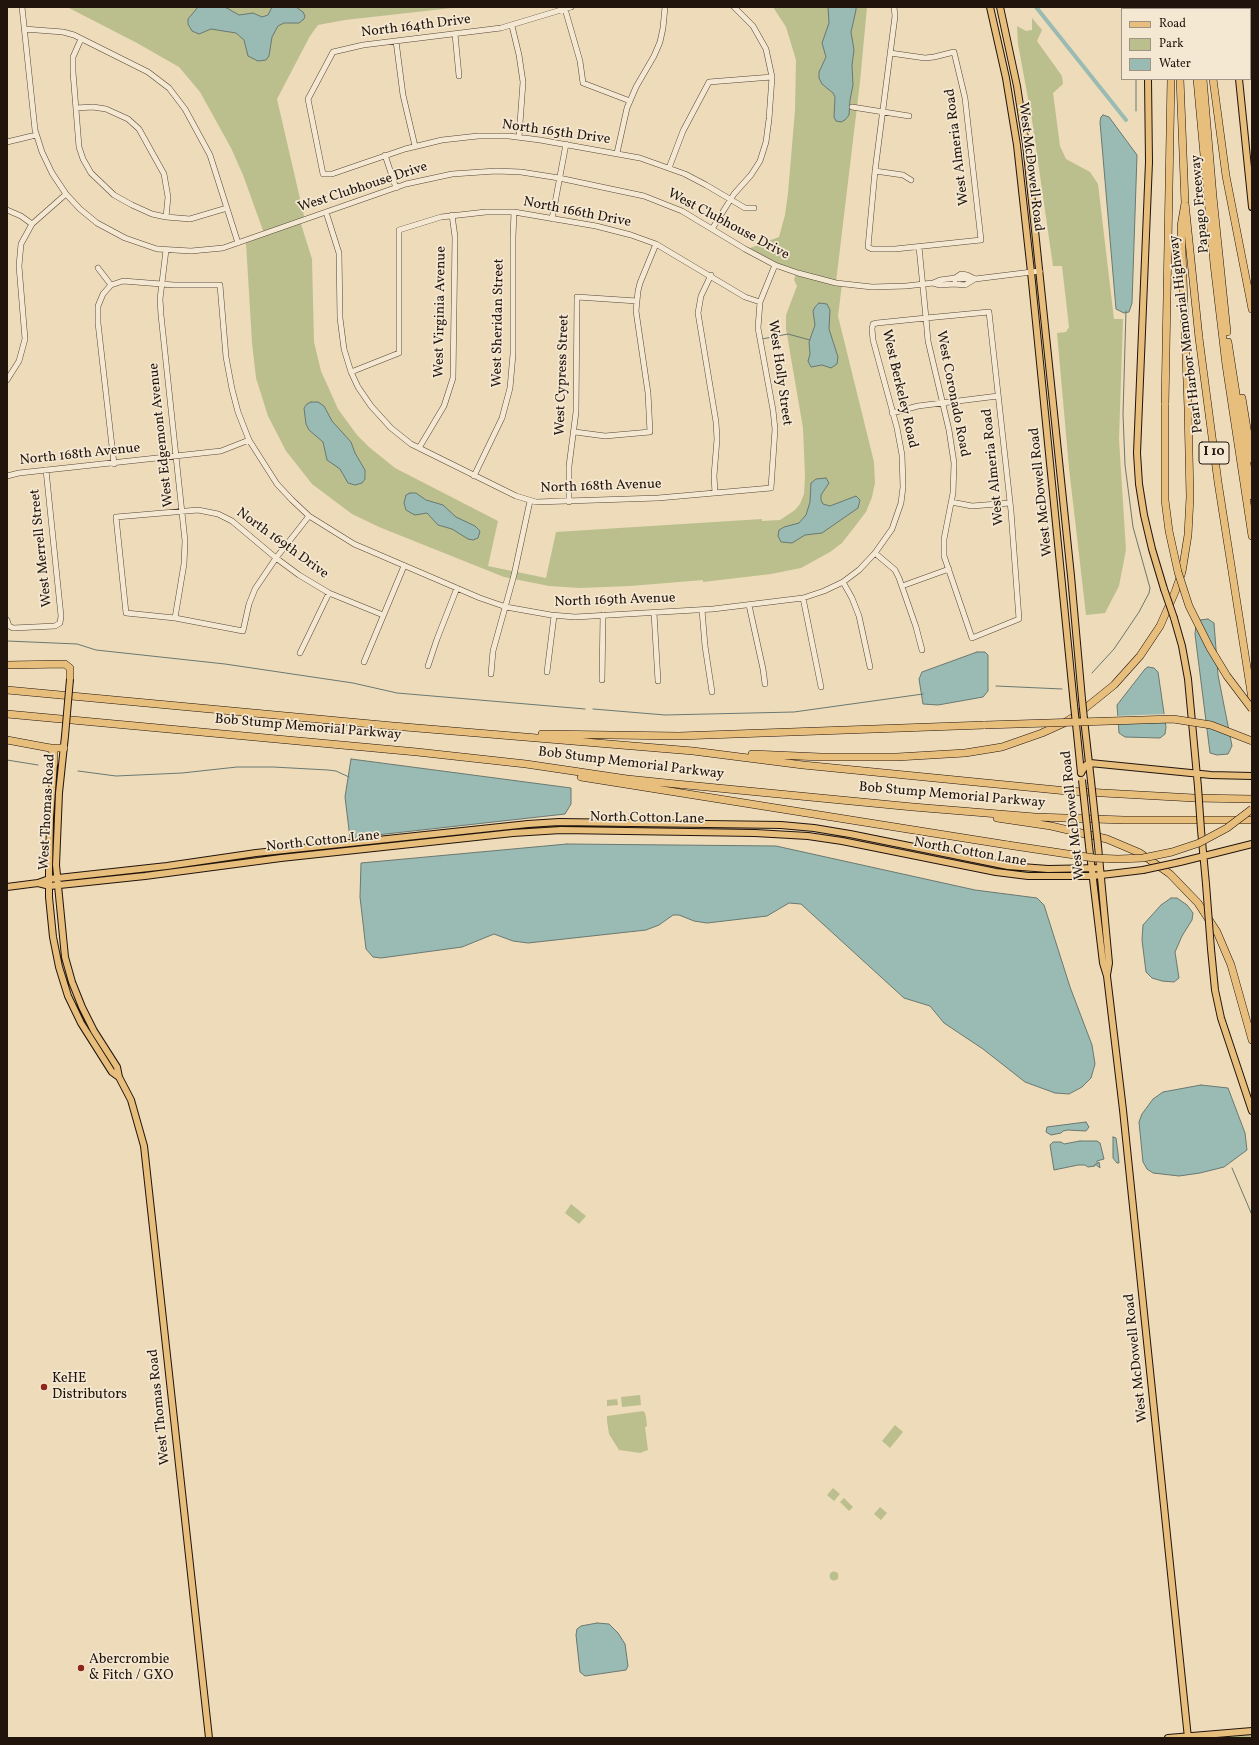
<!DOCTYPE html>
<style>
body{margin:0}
#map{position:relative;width:1259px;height:1745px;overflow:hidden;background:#eedbb9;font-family:Vollkorn,serif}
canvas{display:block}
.frame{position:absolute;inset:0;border:8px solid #21140d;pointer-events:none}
.legend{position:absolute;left:1121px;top:8px;width:130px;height:72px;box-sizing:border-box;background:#f4e8d2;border:1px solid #a09383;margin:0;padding:5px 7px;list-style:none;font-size:12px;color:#21140d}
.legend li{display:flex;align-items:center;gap:8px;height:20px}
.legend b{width:20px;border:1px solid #a09383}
</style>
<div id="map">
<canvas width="1259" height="1745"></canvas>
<div class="frame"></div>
<ul class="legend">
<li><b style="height:5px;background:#e7be7c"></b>Road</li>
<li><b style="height:11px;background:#bbbf8d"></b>Park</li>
<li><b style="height:11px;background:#99bbb3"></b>Water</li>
</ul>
</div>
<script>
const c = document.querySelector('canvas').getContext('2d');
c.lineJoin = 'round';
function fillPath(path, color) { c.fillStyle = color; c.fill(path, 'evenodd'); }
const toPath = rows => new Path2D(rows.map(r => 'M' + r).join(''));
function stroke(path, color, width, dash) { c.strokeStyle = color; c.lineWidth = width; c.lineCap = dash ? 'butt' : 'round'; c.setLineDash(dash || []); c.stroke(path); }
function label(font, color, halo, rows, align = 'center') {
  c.font = font + ' Vollkorn,serif'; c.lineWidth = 3.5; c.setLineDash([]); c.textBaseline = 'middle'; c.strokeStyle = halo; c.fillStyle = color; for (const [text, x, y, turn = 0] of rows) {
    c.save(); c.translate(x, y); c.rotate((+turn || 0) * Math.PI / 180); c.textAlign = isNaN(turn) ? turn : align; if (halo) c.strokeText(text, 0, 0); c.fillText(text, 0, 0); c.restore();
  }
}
const green = toPath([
 [67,7,461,7,345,20,318,25,310,36,277,99,304,216,301,224,312,259,314,342,321,371,338,409,357,435,369,447,395,468,498,521,488,566,546,578,556,532,762,519,762,521,780,520,795,510,800,504,804,494,805,476,803,428,786,329,786,315,797,286,794,280,796,273,749,251,750,248,779,237,785,215,788,193,795,110,796,60,786,27,773,7,867,7,860,82,836,282,842,284,838,316,874,462,875,483,872,497,866,512,842,543,830,552,801,568,771,574,703,582,703,580,630,586,580,588,549,586,504,577,379,527,352,514,312,484,286,451,268,416,256,378,252,343,246,243,265,236,243,175,231,148,215,119,200,92,179,67,137,43],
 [1032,18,1042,30,1037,41,1062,76,1063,84,1053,93,1060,146,1066,159,1090,172,1098,184,1114,319,1123,319,1119,439,1126,550,1119,586,1105,613,1086,615,1069,468,1057,333,1066,332,1069,327,1062,266,1053,266,1032,120,1018,44,1017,26,1026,31,1032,30],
 [571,1204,586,1216,579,1224,565,1213],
 [640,1395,641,1405,622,1407,621,1397],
 [617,1399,618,1405,607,1406,607,1400],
 [643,1411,645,1413,646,1417,647,1426,645,1427,648,1450,640,1453,619,1450,609,1434,607,1421,607,1416],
 [895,1425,903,1432,890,1448,882,1441],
 [833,1488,840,1494,834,1501,827,1495],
 [844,1498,853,1507,849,1511,840,1502],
 [880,1507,887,1513,881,1520,874,1514],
 '829.5 1576a4.5 4.5 0 1 1 9 0a4.5 4.5 0 1 1-9 0Z',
 [1251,1734,1252,1738,1213,1738]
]);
const water = toPath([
 [198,7,225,7,239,15,253,13,262,17,268,15,272,7,296,7,303,12,305,16,304,19,299,23,284,23,278,26,272,37,269,56,266,60,258,61,248,56,244,40,236,33,211,29,199,34,192,31,188,24,188,19,198,7],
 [828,7,856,7,856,10,851,32,854,50,852,65,853,85,850,100,849,115,845,120,841,122,836,121,834,117,835,97,833,93,822,84,819,78,819,72,826,57,822,43,829,23,828,7],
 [1103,115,1109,117,1137,155,1132,303,1129,312,1124,313,1116,309,1100,122,1101,117,1103,115],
 [819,303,827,304,830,310,829,329,838,357,837,364,831,368,822,365,811,367,808,361,810,354,809,342,815,325,813,311,815,307,819,303],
 [311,402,318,402,324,406,332,421,351,442,355,453,365,470,365,479,362,483,355,485,348,483,340,469,327,460,323,442,309,430,306,424,304,408,307,404,311,402],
 [826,478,829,483,821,495,821,500,823,504,830,506,856,496,860,500,858,508,822,533,805,535,792,543,781,542,778,536,779,530,784,527,799,523,806,515,810,502,811,483,816,479,826,478],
 [410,493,416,493,426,500,443,505,456,517,475,526,480,531,478,538,473,540,468,539,452,529,438,525,427,513,415,515,411,513,406,510,404,503,406,495,410,493],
 [1208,619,1214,623,1218,675,1232,746,1228,754,1217,755,1210,753,1209,745,1195,634,1196,624,1200,620,1208,619],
 [977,652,985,652,988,655,988,691,983,697,938,705,923,704,919,679,922,672,977,652],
 [1148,667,1154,668,1158,672,1166,727,1165,734,1160,738,1125,737,1119,733,1117,705,1145,669,1148,667],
 [351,759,571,788,571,804,565,814,350,838,345,797,351,759],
 [567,844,776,846,975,890,1037,898,1044,905,1070,987,1092,1045,1095,1064,1091,1078,1082,1087,1069,1094,1055,1093,1025,1082,983,1049,944,1023,930,1006,904,998,801,904,789,903,767,916,707,923,694,921,679,915,673,915,659,925,646,930,528,943,513,941,494,934,462,947,381,958,373,957,366,949,360,897,361,863,567,844],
 [1171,898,1177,898,1187,905,1193,913,1192,920,1182,936,1175,952,1179,978,1174,982,1162,981,1152,978,1146,972,1142,940,1143,925,1161,905,1171,898],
 [1201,1085,1228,1088,1245,1133,1247,1150,1224,1167,1200,1173,1179,1176,1153,1173,1147,1169,1143,1162,1139,1122,1142,1114,1153,1099,1163,1092,1201,1085],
 [1086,1122,1089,1127,1086,1131,1068,1130,1063,1131,1061,1133,1051,1135,1046,1132,1047,1127,1086,1122],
 [1113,1137,1116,1138,1118,1153,1119,1163,1117,1163,1113,1158,1113,1137],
 [1080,1141,1097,1141,1100,1143,1104,1159,1097,1161,1097,1164,1099,1162,1100,1168,1095,1164,1095,1166,1088,1167,1085,1165,1078,1165,1054,1170,1050,1145,1053,1142,1061,1142,1064,1144,1080,1141],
 [597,1623,609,1624,618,1633,625,1644,628,1666,626,1670,585,1676,580,1672,576,1635,577,1629,581,1626,597,1623]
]);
const pier = toPath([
 [1166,714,1167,722,1117,723,1116,716]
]);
const stream = toPath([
 [1136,7,1136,9],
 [1136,111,1136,79],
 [762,339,788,334,810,340],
 [7,641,77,644,96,650,225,664,353,683,397,693,585,709],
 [1092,673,1114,649,1139,612,1149,593,1150,588,1133,527,1125,465,1123,414,1126,311],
 [996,686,1062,689],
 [593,709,665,715,794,712,923,694],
 [7,760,38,765],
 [78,771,116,776,182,773,237,767,273,767,328,770,336,771,349,777],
 [1232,1168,1252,1215]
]);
const canal = toPath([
 [1036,7,1126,120]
]);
const minor = toPath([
 [22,7,35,130,42,152,52,173,66,194,80,209,97,223,125,238,157,249,191,251,223,248,406,184,452,174,496,171,521,172,559,178,644,196,682,211,745,249,775,265,798,273,836,283,872,287,906,286,933,283,940,280,955,278,961,274,967,275,975,279,1040,271],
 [571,7,501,28,363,45,333,52,308,99,323,174,332,174,405,149,442,140,478,136,509,136,540,140,640,158,685,174,706,185,745,208,754,208],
 [565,9,580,61,583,83,630,101],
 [512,26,519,55,523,82,519,137],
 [24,29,63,32,74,35,148,72,169,88,185,109,210,155,238,243],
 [455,34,459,76],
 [81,39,73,57,73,72,79,147,83,159,91,173,114,195,132,205,152,214,166,217,190,219,227,208],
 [396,41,403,95,415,146],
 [890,53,925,58,934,57,954,52,965,98,981,240,895,249,872,249,868,247,875,171,895,16,894,7],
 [852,107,909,116],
 [76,108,93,107,106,109,128,119,139,129,164,174,168,197,166,217],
 [7,142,36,135],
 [617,153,627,108,636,87,654,56,660,42,663,28,665,7],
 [385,155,396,188],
 [669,168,683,131,709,82,772,77],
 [875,171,903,175,911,180],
 [7,210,21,216,32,224],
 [326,212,339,253,340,318,344,349,351,372,358,387,371,406,391,428,411,444,516,496,536,502,658,498,771,488,775,429,773,410,758,328,760,302,775,265],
 [552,219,566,144],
 [712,229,734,194,751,175,760,161,766,142,769,119,772,77,766,49,753,26,734,7],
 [166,250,160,299,161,315,185,541,184,564,175,618],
 [98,268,111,285],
 [711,275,701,296,698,313,716,422,717,439,714,476,715,493],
 [955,280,955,278,959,279,972,278],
 [933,283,940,285,954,284,965,285,975,279],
 [351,372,399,353,399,230,441,217,486,212,514,212,596,226,631,235,656,244,745,297,760,302],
 [7,380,19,361,25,339,19,266,21,244,32,224,66,194],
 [892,413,918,406,998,396],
 [575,432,605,436,650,432,648,393,636,311,638,291,640,283,656,244],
 [419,448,444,406,453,378,455,237,452,215],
 [114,464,98,323,98,306,103,294,111,285,123,281,174,285,220,285,226,357,232,389,238,412,249,440,277,484,292,500,309,516,354,544,480,598,506,607,551,615,575,617,713,609,803,598,824,591,843,582,859,570,875,553,892,529,901,503,903,487,902,455,897,428,873,340,872,329,873,324,877,323,926,318,989,312,1011,511,1019,619,972,638,944,556,944,539,953,493,954,463,949,430,928,341,926,318,919,247],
 [7,476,19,473,221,451,249,440],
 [474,476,502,418,510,388,513,354,513,237,514,212],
 [569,502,569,466,576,412,577,297,637,301],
 [951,502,972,506,1010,503],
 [309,516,276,558,255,589,249,604,243,631,175,618,126,613,116,517,198,510,218,514,232,521,276,558,299,575,329,593,383,615],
 [875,553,895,570,899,578,916,627,922,650],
 [843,582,852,598,859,616,870,667],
 [902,586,949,569],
 [803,598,821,687],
 [749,605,763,669,765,684],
 [702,610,705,646,712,692],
 [654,613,658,681],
 [7,620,9,626,13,628,55,626,60,623,61,616,46,470],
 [300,653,329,593],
 [364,662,404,566],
 [428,666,437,639,457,588],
 [547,672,554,616],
 [491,674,493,651,514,575,530,501],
 [602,680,603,615]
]);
const major = toPath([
 [990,7,1006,78,1017,145,1031,272,1074,705],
 [1000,7,1017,86,1026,144,1071,576,1082,699],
 [1146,7,1146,9],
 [1233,7,1233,9],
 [1148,79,1149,162,1137,453,1139,484,1144,515,1152,549,1164,589],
 [1239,79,1252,207],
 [1174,618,1182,646,1188,679,1198,787],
 [1084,719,1091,781],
 [1076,724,1081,773],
 [65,736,59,793,56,865,65,957,72,982,82,1007,94,1031,117,1067,119,1077,131,1100,144,1146,209,1738],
 [54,763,50,818,49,868,49,897,53,937,59,967,68,996,81,1023,112,1072,119,1077],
 [1081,773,1086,765,1090,763,1211,775,1252,776],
 [1201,830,1206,884],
 [1089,846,1103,963,1107,976,1123,1110,1188,1738],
 [1098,846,1109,963,1107,975],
 [1180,862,1252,844],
 [38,883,50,886,145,876,281,858,513,833,561,830,755,833,808,836,842,841,996,872,1028,876,1093,876,1143,870],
 [7,887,38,883,49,879,167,866,256,853,528,824,559,822,781,825,814,828,850,834,1008,866,1048,869,1100,868],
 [1211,949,1215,990,1221,1018,1252,1111],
 [1168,1738,1252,1731]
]);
const highway = toPath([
 [1177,7,1177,9],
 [1193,7,1193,9],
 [1200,7,1200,9],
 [1207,7,1207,9],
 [1180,79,1185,203,1199,338,1218,482,1252,699],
 [1197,79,1214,264,1226,365,1252,536],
 [1203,79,1213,197,1227,332],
 [1213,79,1226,176,1252,309],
 [1228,342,1252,496],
 [1242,398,1252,459],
 [1165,405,1171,79],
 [7,665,65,664,70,668,70,679],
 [7,690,393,726,693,751,803,765,1067,791,1194,798,1252,799],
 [7,714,417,752,526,764,627,779,676,784,913,807,1035,817,1124,820,1252,820],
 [542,734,679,736,985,725],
 [7,740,50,748,64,748],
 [50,748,54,753,54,763],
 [752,754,821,757,897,757,965,753,1002,747,1042,733,1064,723,1078,714,1114,685,1140,656,1160,626,1175,592,1182,572,1188,535,1190,497,1188,408,1181,226,1185,203],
 [581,777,1008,845],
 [997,818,1051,826,1107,839,1140,853,1170,874,1198,903,1217,932,1231,965,1252,1040]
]);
const majorBridge = toPath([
 [1164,589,1174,618],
 [1082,699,1084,719],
 [1074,705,1076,724],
 [65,736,70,679],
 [1082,780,1089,846],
 [1091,781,1098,846],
 [1198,787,1201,830],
 [1143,870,1180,862],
 [1206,884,1211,949]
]);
const highwayBridge = toPath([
 [1165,405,1165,500,1169,531,1178,572,1189,606,1210,648,1227,676,1252,709],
 [985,725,1173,719,1211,725,1252,741],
 [1008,845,1094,858,1118,859,1143,858,1172,852,1199,843,1227,828,1252,809]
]);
const markers = [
 [44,1387,4,"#8f2418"],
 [81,1668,4,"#8f2418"]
];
const shields = [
 [1214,453,30]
];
const shieldNames = [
 ["I 10",1214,453]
];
const streetNames = [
 ["North 164th Drive",416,27,-7],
 ["North 165th Drive",556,133,8],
 ["West Almeria Road",958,147,-97],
 ["West McDowell Road",1030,167,83],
 ["West Clubhouse Drive",363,188,-18],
 ["Papago Freeway",1201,204,-95],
 ["North 166th Drive",577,213,11],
 ["West Clubhouse Drive",728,225,28],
 ["West Virginia Avenue",441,312,-89],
 ["West Sheridan Street",499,323,-89],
 ["Pearl Harbor Memorial Highway",1187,334,-97],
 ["West Holly Street",779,373,82],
 ["West Cypress Street",563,375,-88],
 ["West Berkeley Road",899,389,77],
 ["West Coronado Road",952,394,79],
 ["West Edgemont Avenue",162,435,-96],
 ["North 168th Avenue",80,455,-6],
 ["West Almeria Road",994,467,-96],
 ["North 168th Avenue",601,487,-2],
 ["West McDowell Road",1042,492,-96],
 ["North 169th Drive",282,544,36],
 ["West Merrell Street",42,548,-96],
 ["North 169th Avenue",615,601,-2],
 ["Bob Stump Memorial Parkway",308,728,5],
 ["Bob Stump Memorial Parkway",631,764,7],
 ["Bob Stump Memorial Parkway",952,796,5],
 ["West Thomas Road",48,812,-87],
 ["West McDowell Road",1074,815,-96],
 ["North Cotton Lane",647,819,1],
 ["North Cotton Lane",323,842,-6],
 ["North Cotton Lane",970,853,10],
 ["West McDowell Road",1137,1358,-96],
 ["West Thomas Road",160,1407,-96]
];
const poiNames = [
 ["KeHE",52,1379],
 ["Distributors",52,1395],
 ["Abercrombie",89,1660],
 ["& Fitch / GXO",89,1676]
];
fillPath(green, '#bbbf8d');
fillPath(water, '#99bbb3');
stroke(water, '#697871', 1);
fillPath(pier, '#eedbb9');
stroke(stream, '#697871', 1);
stroke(canal, '#99bbb3', 4);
stroke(minor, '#544638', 6);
stroke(major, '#21140d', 8);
stroke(highway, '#21140d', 8);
stroke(minor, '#f4e8d2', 5);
stroke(major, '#e7be7c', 6);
stroke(highway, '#e7be7c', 7);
stroke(majorBridge, '#21140d', 8, []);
stroke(highwayBridge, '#21140d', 8, []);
stroke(majorBridge, '#e7be7c', 6);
stroke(highwayBridge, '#e7be7c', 7);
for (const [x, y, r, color] of markers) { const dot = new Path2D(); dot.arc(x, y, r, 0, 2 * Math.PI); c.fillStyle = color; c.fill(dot); stroke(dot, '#f4e8d2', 1.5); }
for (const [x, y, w] of shields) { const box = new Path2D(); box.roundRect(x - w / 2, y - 11, w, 22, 3); c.fillStyle = '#f4e8d2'; c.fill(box); stroke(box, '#21140d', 1); }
label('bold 13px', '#21140d', null, shieldNames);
label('14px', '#21140d', '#f4e8d2', streetNames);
label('14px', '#21140d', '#f4e8d2', poiNames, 'left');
</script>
